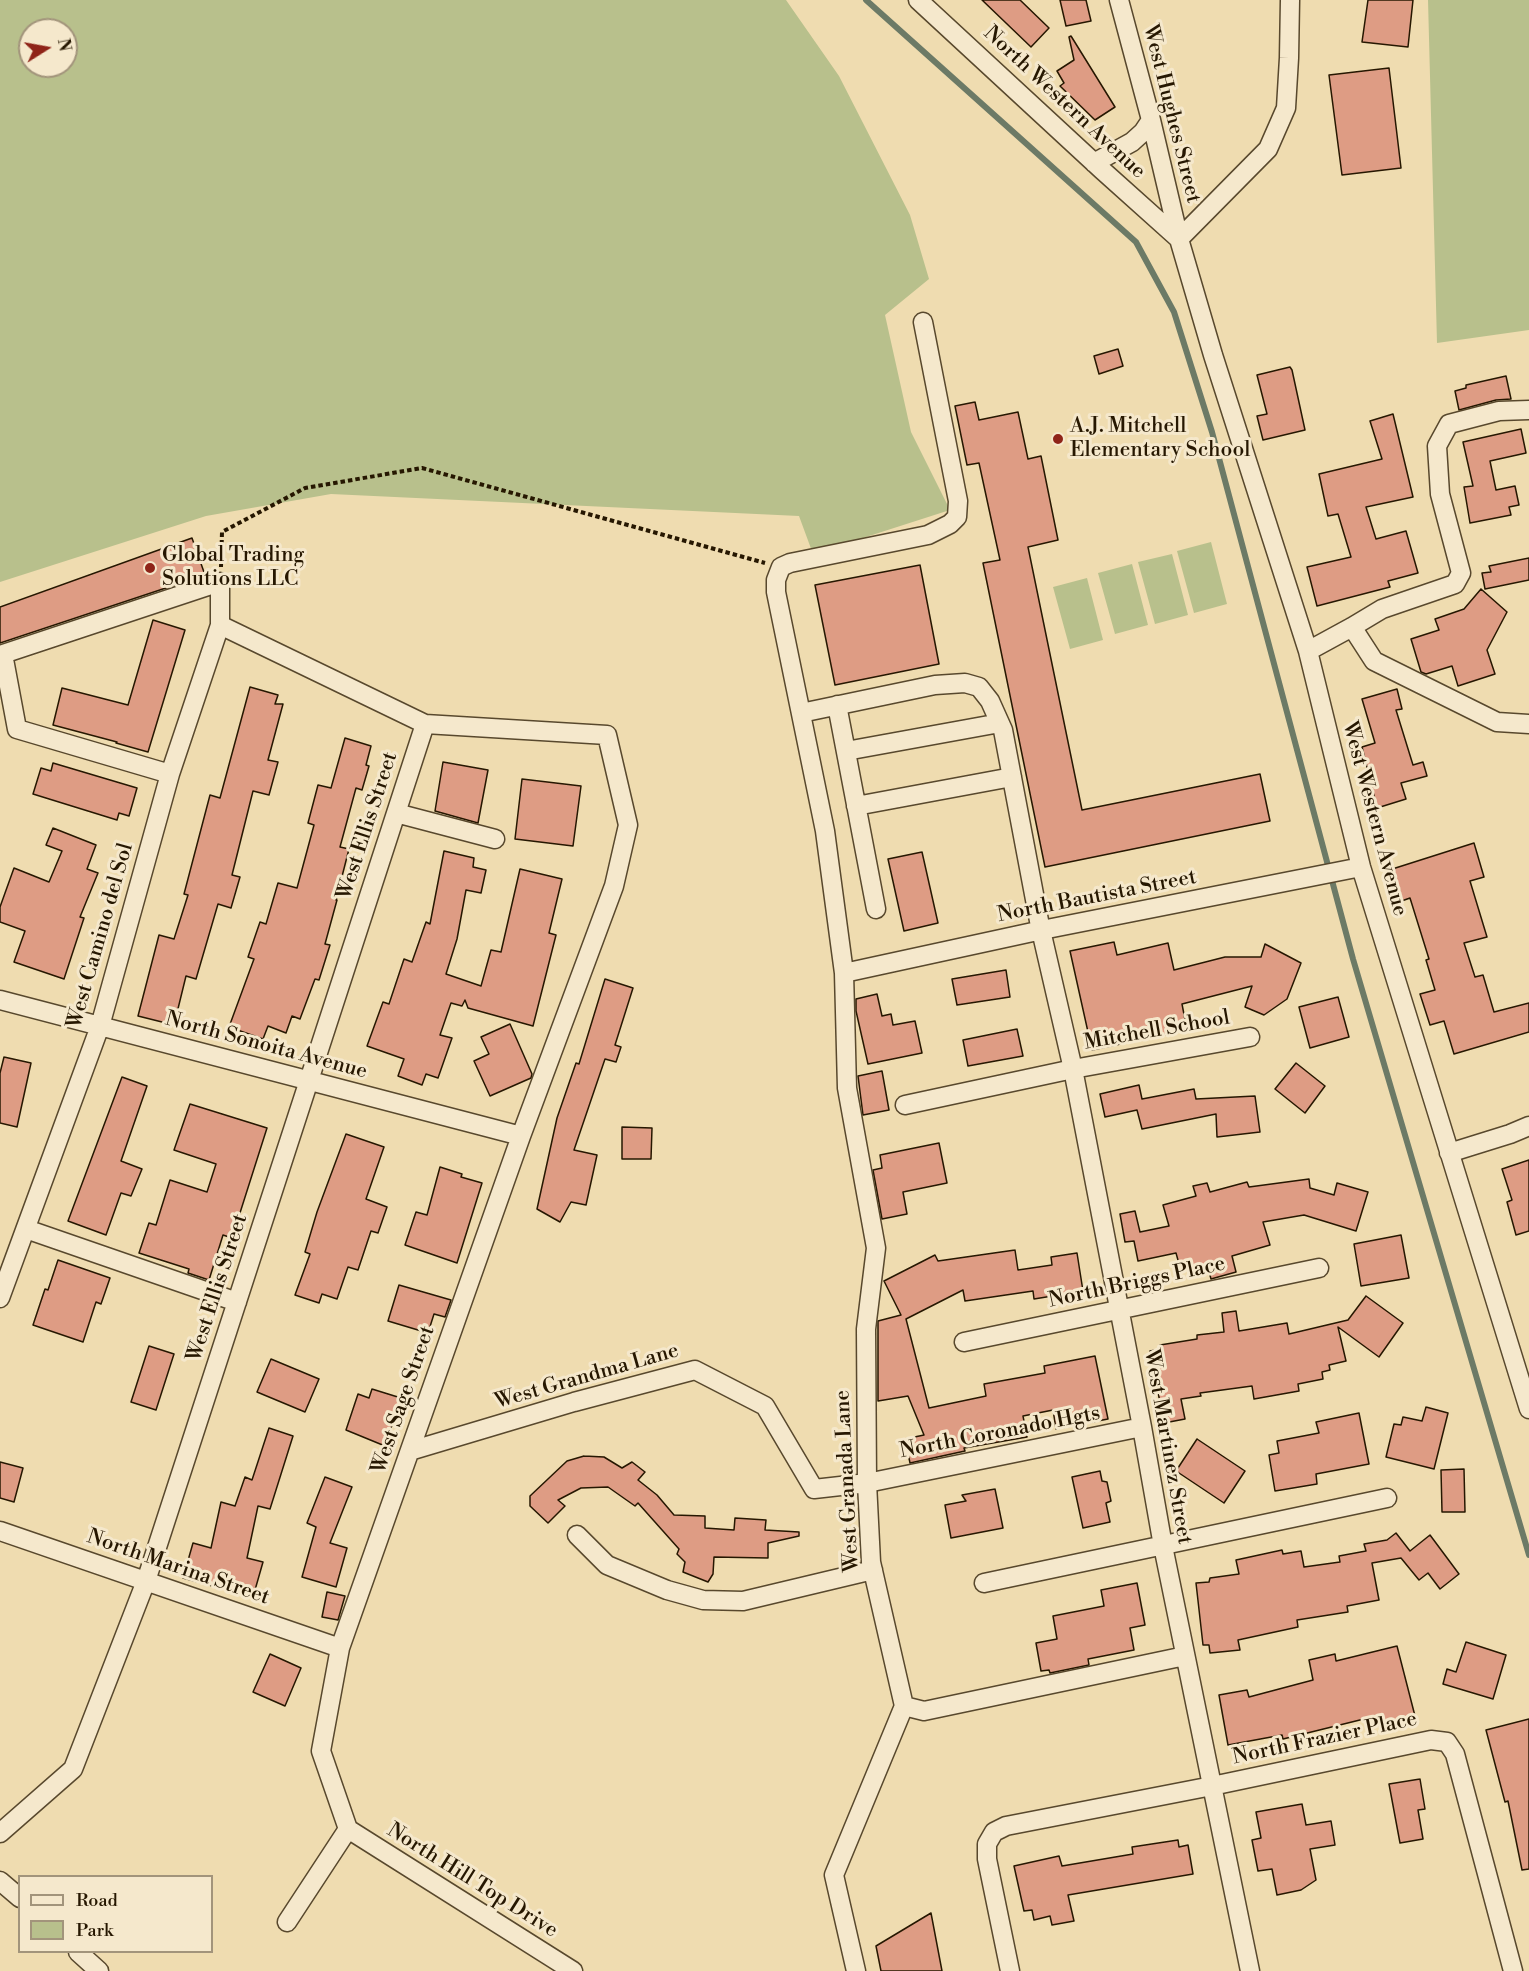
<!DOCTYPE html>
<style>
body{margin:0}
#map{position:relative;width:1529px;height:1971px;overflow:hidden;background:#efdcb0;font-family:"Libre Bodoni",serif}
canvas{display:block}
.legend{position:absolute;left:18px;top:1875px;width:195px;height:78px;box-sizing:border-box;background:#f5e8cc;border:2px solid #a2947b;margin:0;padding:8px 10px;list-style:none;font-size:18px;color:#261701}
.legend li{display:flex;align-items:center;gap:12px;height:30px}
.legend b{width:30px;border:2px solid #a2947b}
.north{position:absolute;left:18px;top:18px;width:60px;height:60px;box-sizing:border-box;background:#f5e8cc;border:2px solid #a2947b;border-radius:50%;rotate:79deg;font-size:16px;font-weight:700;line-height:24px;text-align:center;color:#261701}
.north::after{content:'';display:block;margin:auto;width:21px;height:27px;background:#8f2418;clip-path:polygon(50% 0,100% 100%,50% 72%,0 100%)}
</style>
<div id="map">
<canvas width="1529" height="1971"></canvas>
<ul class="legend">
<li><b style="height:8px;background:#f5e8cc"></b>Road</li>
<li><b style="height:16px;background:#b8c08c"></b>Park</li>
</ul>
<div class="north">N</div>
</div>
<script>
const c = document.querySelector('canvas').getContext('2d');
c.lineJoin = 'round';
function fillPath(path, color) { c.fillStyle = color; c.fill(path, 'evenodd'); }
const toPath = rows => new Path2D(rows.map(r => 'M' + r).join(''));
function stroke(path, color, width, dash) { c.strokeStyle = color; c.lineWidth = width; c.lineCap = dash ? 'butt' : 'round'; c.setLineDash(dash || []); c.stroke(path); }
function label(font, color, halo, rows, align = 'center') {
  c.font = font + ' "Libre Bodoni",serif'; c.lineWidth = 6; c.setLineDash([]); c.textBaseline = 'middle'; c.strokeStyle = halo; c.fillStyle = color; for (const [text, x, y, turn = 0] of rows) {
    c.save(); c.translate(x, y); c.rotate((+turn || 0) * Math.PI / 180); c.textAlign = isNaN(turn) ? turn : align; if (halo) c.strokeText(text, 0, 0); c.fillText(text, 0, 0); c.restore();
  }
}
const green = toPath([
 [0,0,786,0,839,76,910,215,929,279,885,315,911,432,950,510,813,554,799,516,331,494,206,516,0,582],
 [30,30,66,30,66,66,30,66],
 [1428,0,1529,0,1529,330,1437,343],
 [1211,542,1227,604,1194,613,1177,551],
 [1172,554,1188,615,1155,624,1138,562],
 [1132,564,1148,625,1115,634,1098,573],
 [1087,578,1103,640,1070,649,1053,587]
]);
const stream = toPath([
 [866,0,1136,242,1174,312,1212,432,1353,959,1529,1555]
]);
const building = toPath([
 [982,0,1020,0,1049,28,1031,47,982,0],
 [1060,0,1086,0,1091,21,1066,26,1060,0],
 [1368,0,1413,0,1408,47,1362,42,1368,0],
 [1071,36,1115,107,1095,120,1060,86,1064,83,1057,71,1074,60,1069,37,1071,36],
 [1389,68,1401,168,1342,175,1329,75,1389,68],
 [1118,349,1123,366,1099,374,1094,356,1118,349],
 [1290,367,1292,370,1305,430,1263,440,1257,416,1267,414,1257,375,1290,367],
 [1506,376,1511,399,1496,400,1459,410,1455,391,1466,388,1466,385,1506,376],
 [975,402,979,420,1018,412,1028,459,1041,456,1058,540,1028,547,1082,810,1260,774,1270,821,1045,867,983,563,1000,560,979,463,967,465,955,406,975,402],
 [1393,414,1413,497,1366,507,1376,539,1406,531,1418,573,1388,581,1390,587,1317,606,1307,567,1351,557,1338,514,1328,516,1319,474,1382,459,1370,421,1393,414],
 [1521,429,1526,453,1490,461,1496,490,1515,486,1519,505,1509,507,1511,515,1470,523,1464,487,1473,486,1463,442,1521,429],
 [192,538,205,575,0,643,0,607,192,538],
 [1529,558,1529,580,1485,589,1482,573,1491,572,1489,566,1529,558],
 [920,565,939,664,835,685,815,585,920,565],
 [1481,589,1507,612,1487,650,1495,674,1458,686,1452,666,1426,674,1421,672,1411,639,1439,630,1435,619,1464,609,1481,589],
 [153,620,185,630,148,752,116,743,117,742,53,725,62,688,128,705,153,620],
 [250,687,278,695,275,704,283,704,268,760,278,762,269,795,253,791,232,875,240,877,231,908,218,904,196,979,186,976,174,1025,138,1016,159,935,174,939,188,895,184,894,210,795,220,798,250,687],
 [1397,689,1402,709,1396,710,1413,765,1423,762,1427,776,1401,783,1406,799,1377,808,1362,747,1375,743,1362,699,1397,689],
 [345,738,371,746,366,765,369,766,362,790,356,788,340,847,349,849,336,900,337,900,325,944,330,945,319,980,315,979,300,1019,292,1016,286,1033,268,1026,263,1039,229,1027,254,959,248,957,260,922,266,924,278,883,297,888,314,825,308,823,318,785,331,788,345,738],
 [443,762,488,770,478,823,435,811,443,762],
 [53,763,137,788,129,816,119,813,117,820,33,794,41,768,51,771,53,763],
 [522,779,581,786,573,846,515,839,522,779],
 [53,828,96,845,87,869,98,873,80,917,84,918,64,979,14,962,25,931,0,922,0,907,14,868,49,882,62,851,46,845,53,828],
 [1474,843,1484,877,1470,881,1487,937,1464,943,1475,977,1483,975,1494,1012,1529,1003,1529,1032,1454,1054,1444,1021,1430,1025,1420,994,1435,990,1426,960,1429,959,1410,898,1396,903,1386,871,1474,843],
 [444,851,474,858,473,867,486,870,481,893,466,890,457,939,446,974,481,986,491,950,501,952,520,869,562,879,549,933,556,935,533,1026,468,1008,465,1000,462,1006,451,1003,440,1035,452,1038,438,1078,426,1074,422,1085,398,1076,404,1059,367,1046,383,1002,389,1004,404,959,412,962,426,922,430,924,444,851],
 [922,852,938,923,904,931,888,859,922,852],
 [1114,942,1117,955,1168,943,1174,970,1225,957,1261,957,1265,944,1301,963,1287,999,1264,1015,1245,1007,1252,986,1182,1004,1187,1030,1092,1050,1070,951,1114,942],
 [1006,970,1010,997,957,1005,952,979,1006,970],
 [605,979,633,988,615,1045,621,1047,616,1062,605,1059,574,1150,597,1155,586,1205,571,1202,560,1222,537,1209,557,1118,576,1063,579,1064,605,979],
 [877,994,882,1016,891,1014,893,1025,915,1021,922,1053,868,1064,856,1011,856,999,877,994],
 [1338,997,1349,1037,1310,1048,1299,1007,1338,997],
 [510,1024,532,1074,531,1078,490,1096,474,1061,489,1054,481,1037,510,1024],
 [1017,1029,1023,1056,968,1066,963,1040,1017,1029],
 [4,1057,31,1063,17,1127,0,1123,0,1073,4,1057],
 [1296,1063,1325,1086,1305,1113,1275,1089,1296,1063],
 [882,1071,889,1110,863,1115,858,1076,882,1071],
 [122,1077,147,1086,121,1161,142,1169,131,1196,121,1193,106,1235,68,1221,122,1077],
 [1139,1085,1142,1099,1194,1089,1196,1099,1255,1096,1260,1132,1217,1137,1216,1114,1142,1129,1137,1110,1105,1117,1100,1094,1139,1085],
 [190,1104,267,1128,232,1238,223,1235,209,1280,188,1273,189,1269,139,1253,149,1223,156,1225,170,1180,207,1192,216,1164,174,1150,190,1104],
 [622,1127,652,1128,651,1159,622,1159,622,1127],
 [346,1134,384,1147,366,1199,387,1207,378,1233,371,1231,358,1270,348,1267,337,1299,322,1294,319,1303,295,1295,310,1254,305,1252,317,1212,346,1134],
 [939,1143,947,1183,903,1192,907,1214,882,1219,873,1170,882,1168,880,1155,939,1143],
 [1529,1160,1529,1231,1516,1235,1507,1202,1512,1200,1502,1169,1529,1160],
 [440,1167,462,1174,461,1177,482,1183,457,1263,405,1245,416,1212,427,1215,440,1167],
 [1309,1179,1310,1188,1334,1195,1337,1183,1368,1192,1356,1231,1304,1215,1263,1222,1270,1245,1232,1256,1236,1272,1211,1279,1207,1264,1181,1271,1176,1253,1138,1261,1134,1241,1125,1242,1120,1214,1135,1211,1140,1232,1169,1226,1163,1205,1196,1196,1193,1186,1207,1183,1210,1192,1247,1182,1249,1187,1309,1179],
 [1401,1235,1409,1278,1361,1286,1354,1244,1401,1235],
 [1015,1250,1018,1270,1052,1265,1051,1257,1077,1253,1083,1291,1034,1299,1033,1291,965,1301,963,1290,906,1319,929,1408,986,1396,984,1384,1045,1373,1044,1366,1095,1356,1108,1419,1056,1429,1053,1410,1023,1416,1027,1437,964,1448,965,1451,910,1463,905,1439,924,1435,908,1396,878,1401,878,1321,901,1315,884,1281,935,1255,938,1261,1015,1250],
 [58,1260,110,1278,101,1304,96,1302,83,1342,33,1325,45,1289,48,1290,58,1260],
 [399,1285,451,1300,445,1317,434,1314,428,1333,388,1321,399,1285],
 [1366,1296,1403,1323,1379,1357,1338,1327,1346,1361,1329,1365,1330,1370,1322,1372,1323,1379,1298,1384,1299,1391,1254,1399,1252,1386,1200,1393,1201,1396,1181,1399,1185,1419,1164,1423,1150,1351,1161,1349,1160,1345,1197,1339,1197,1335,1224,1332,1222,1313,1236,1311,1239,1331,1287,1323,1289,1334,1348,1320,1366,1296],
 [149,1346,174,1354,156,1410,131,1402,149,1346],
 [271,1359,319,1379,305,1412,257,1392,271,1359],
 [372,1389,401,1398,385,1446,346,1430,358,1394,369,1398,372,1389],
 [1426,1407,1448,1413,1434,1469,1386,1457,1394,1424,1401,1425,1403,1417,1422,1421,1426,1407],
 [1359,1413,1369,1464,1316,1474,1317,1484,1275,1491,1269,1455,1279,1453,1277,1441,1319,1433,1316,1422,1359,1413],
 [269,1428,293,1436,270,1509,258,1506,247,1558,263,1562,253,1597,183,1578,193,1543,211,1548,221,1502,235,1506,245,1477,252,1480,269,1428],
 [1197,1439,1245,1471,1224,1503,1176,1471,1197,1439],
 [584,1456,604,1457,622,1468,632,1462,645,1472,638,1480,657,1495,674,1515,705,1516,705,1528,734,1530,735,1518,766,1520,765,1530,799,1532,799,1536,768,1543,768,1558,714,1557,713,1574,708,1582,683,1572,685,1562,677,1554,679,1549,638,1503,635,1506,608,1487,581,1488,558,1500,565,1506,548,1523,530,1506,530,1496,567,1461,584,1456],
 [0,1462,23,1468,14,1502,0,1498,0,1462],
 [1464,1469,1465,1512,1442,1512,1441,1470,1464,1469],
 [1100,1471,1102,1481,1107,1482,1111,1501,1106,1503,1110,1522,1083,1528,1072,1477,1100,1471],
 [325,1477,352,1487,330,1543,347,1548,336,1587,302,1577,316,1527,307,1523,325,1477],
 [995,1489,1003,1528,951,1538,945,1505,966,1501,962,1495,995,1489],
 [1396,1533,1410,1551,1430,1535,1459,1574,1440,1589,1428,1573,1419,1580,1401,1558,1372,1563,1379,1600,1347,1606,1348,1612,1297,1620,1298,1627,1238,1640,1240,1650,1210,1653,1209,1645,1203,1645,1196,1583,1209,1582,1210,1578,1239,1574,1236,1560,1282,1550,1283,1554,1301,1551,1304,1567,1340,1562,1339,1556,1366,1551,1364,1544,1387,1540,1396,1533],
 [1137,1583,1145,1625,1130,1628,1134,1650,1088,1659,1089,1665,1050,1673,1049,1670,1041,1671,1036,1643,1057,1639,1053,1616,1104,1606,1101,1590,1137,1583],
 [327,1592,345,1596,338,1620,322,1617,327,1592],
 [1466,1642,1506,1655,1493,1699,1443,1684,1447,1669,1456,1672,1466,1642],
 [1397,1646,1415,1716,1374,1727,1372,1717,1283,1739,1282,1735,1228,1745,1219,1695,1247,1690,1249,1697,1313,1680,1309,1660,1335,1654,1336,1661,1397,1646],
 [270,1654,301,1668,285,1706,253,1692,270,1654],
 [1529,1719,1529,1869,1522,1870,1508,1801,1505,1802,1486,1730,1529,1719],
 [1420,1779,1425,1809,1418,1810,1423,1839,1400,1843,1389,1784,1420,1779],
 [1302,1804,1306,1825,1331,1821,1335,1845,1310,1849,1316,1880,1301,1890,1277,1895,1272,1869,1258,1871,1252,1840,1261,1838,1256,1812,1302,1804],
 [1178,1840,1179,1847,1188,1845,1193,1874,1068,1895,1074,1921,1052,1925,1050,1916,1034,1920,1032,1910,1024,1911,1014,1866,1059,1856,1062,1866,1133,1854,1132,1847,1178,1840],
 [931,1913,942,1971,881,1971,876,1946,931,1913]
]);
const path = toPath([
 [221,567,222,532,305,488,422,468,765,563]
]);
const minor = toPath([
 [918,0,1102,170,1179,239],
 [1119,0,1151,120,1179,239,1213,355,1308,651,1361,867,1529,1409],
 [1094,163,1132,142,1143,132,1151,120],
 [1179,239,1268,149,1286,108,1289,58,1290,0],
 [220,625,425,724,607,735,628,825,614,886,521,1136,340,1648,321,1751,348,1829,287,1922],
 [1352,627,1374,661,1497,722,1529,724],
 [1308,651,1352,627,1382,609,1455,584,1461,573,1440,494,1437,446,1449,424,1499,411,1529,410],
 [837,705,876,909],
 [801,713,935,685,965,683,979,687,990,701,1003,730,1040,926,1073,1069,1142,1427,1163,1546,1250,1971],
 [846,751,1000,723],
 [856,806,1012,777],
 [396,813,495,839],
 [844,973,1042,930,1361,867],
 [0,1000,521,1136],
 [905,1105,1073,1069,1250,1037],
 [1449,1153,1510,1134,1529,1126],
 [26,1229,237,1302],
 [0,1298,100,1026,170,774,220,625,220,582,3,654,17,729,170,774],
 [964,1342,1319,1268],
 [410,1451,574,1402,695,1370,765,1406,814,1489,867,1483,1142,1427],
 [0,1531,340,1648],
 [577,1535,607,1565,667,1590,703,1600,743,1601,873,1570],
 [984,1583,1387,1498],
 [904,1706,924,1711,1185,1656],
 [348,1829,573,1971],
 [0,1833,73,1769,146,1581,425,724],
 [0,1881,20,1898],
 [78,1952,99,1971],
 [856,1971,834,1875,904,1706,871,1562,867,1483,866,1329,876,1248,847,1088,844,973,825,831,776,592,776,580,781,567,790,563,928,535,950,524,957,517,958,501,923,322],
 [1010,1971,987,1859,987,1844,994,1832,1006,1826,1212,1786,1431,1740,1447,1742,1455,1754,1513,1971]
]);
const markers = [
 [1058,439,6,"#8f2418"],
 [150,568,6,"#8f2418"]
];
const streetNames = [
 ["North Western Avenue",1064,103,43],
 ["West Hughes Street",1171,114,76],
 ["West Western Avenue",1374,819,75],
 ["West Ellis Street",368,826,-72],
 ["North Bautista Street",1097,897,-11],
 ["West Camino del Sol",101,936,-74],
 ["Mitchell School",1157,1031,-10],
 ["North Sonoita Avenue",266,1046,15],
 ["North Briggs Place",1137,1283,-12],
 ["West Ellis Street",218,1288,-72],
 ["West Grandma Lane",587,1377,-16],
 ["West Sage Street",404,1400,-71],
 ["North Coronado Hgts",1000,1433,-11],
 ["West Martinez Street",1167,1447,80],
 ["West Granada Lane",848,1481,-93],
 ["North Marina Street",178,1568,19],
 ["North Frazier Place",1325,1739,-12],
 ["North Hill Top Drive",472,1881,32]
];
const poiNames = [
 ["A.J. Mitchell",1070,427],
 ["Elementary School",1070,451],
 ["Global Trading",162,556],
 ["Solutions LLC",162,580]
];
fillPath(green, '#b8c08c');
stroke(stream, '#6c7a66', 6);
fillPath(building, '#de9c84');
stroke(building, '#261701', 1.5);
stroke(minor, '#58482d', 21);
stroke(path, '#261701', 4, [4.5, 3]);
stroke(minor, '#f5e8cc', 18);
for (const [x, y, r, color] of markers) { const dot = new Path2D(); dot.arc(x, y, r, 0, 2 * Math.PI); c.fillStyle = color; c.fill(dot); stroke(dot, '#f5e8cc', 2); }
label('21px', '#261701', '#f5e8cc', streetNames);
label('21px', '#261701', '#f5e8cc', poiNames, 'left');
</script>
